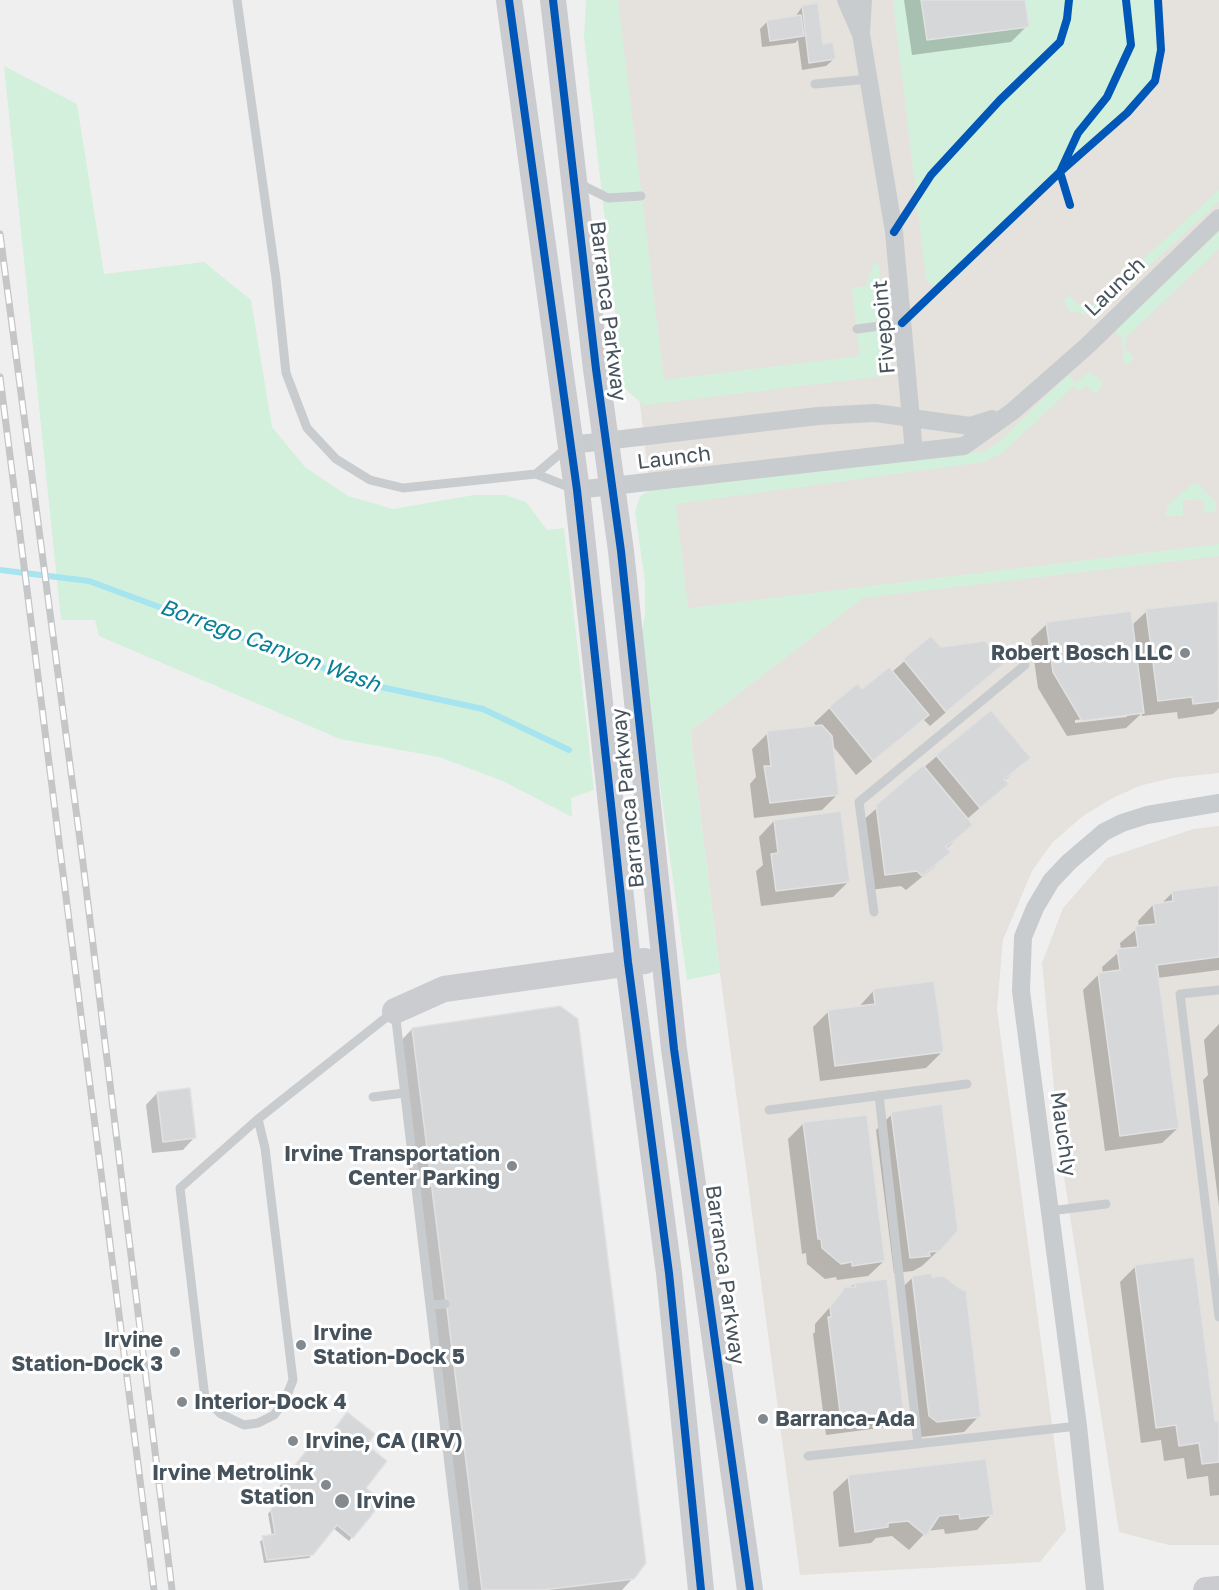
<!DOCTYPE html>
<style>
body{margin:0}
canvas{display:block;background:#f0efef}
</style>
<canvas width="1219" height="1590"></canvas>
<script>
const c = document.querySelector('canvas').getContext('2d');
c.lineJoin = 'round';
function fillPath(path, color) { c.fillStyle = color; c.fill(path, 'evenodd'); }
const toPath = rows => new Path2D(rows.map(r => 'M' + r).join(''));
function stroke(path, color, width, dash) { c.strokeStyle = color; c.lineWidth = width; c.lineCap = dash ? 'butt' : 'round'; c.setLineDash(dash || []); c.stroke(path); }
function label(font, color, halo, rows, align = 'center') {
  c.font = font + ' "Golos Text",sans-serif'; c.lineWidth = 6; c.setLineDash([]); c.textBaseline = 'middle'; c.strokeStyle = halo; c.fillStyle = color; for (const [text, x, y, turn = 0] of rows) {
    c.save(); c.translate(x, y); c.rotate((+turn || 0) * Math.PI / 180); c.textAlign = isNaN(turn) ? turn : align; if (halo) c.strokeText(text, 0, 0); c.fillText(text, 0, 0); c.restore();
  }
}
const commercial = toPath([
 [593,0,1219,0,1219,773,1172,778,1139,786,1111,799,1083,816,1052,843,1032,871,1003,940,997,1009,1066,1530,1040,1562,800,1575,720,973,690,731,861,599,665,619],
 [1219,826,1219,1545,1169,1545,1119,1532,1060,1151,1042,963,1063,908,1107,858,1193,829]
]);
const green = toPath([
 [586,0,618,0,664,380,860,356,852,288,866,286,874,262,879,265,890,369,883,376,644,405,624,388,584,37],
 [893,0,921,0,927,40,1028,27,1025,0,1158,0,1161,50,1155,81,1127,113,1060,172,942,285,931,285,926,280],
 [4,66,77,104,104,274,204,262,251,300,272,427,305,467,348,496,393,509,474,495,505,495,526,502,547,530,564,528,594,790,571,798,572,817,503,781,439,757,340,739,99,636,95,620,61,620],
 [1219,190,1219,202,1094,316,1069,311,1064,300,1068,295,1086,311],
 [1219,232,1219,249,1126,337,1125,348,1134,358,1129,364,1124,363,1122,337,1116,333,1120,324],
 [1089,372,1101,380,1102,386,1094,394,1087,386,1079,390,1074,386,1001,454,983,462,676,504,688,608,1219,544,1219,556,863,598,690,731,720,973,687,980,640,643,645,613,645,582,635,512,640,496,658,486,985,451,999,442,1068,375,1076,383],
 [1193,483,1199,484,1216,503,1216,512,1205,513,1203,499,1183,500,1183,516,1166,516,1167,506]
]);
const shadow = toPath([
 [904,0,1024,0,1027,26,1011,42,912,55],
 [802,7,822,45,834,59,826,66,802,70,798,40,795,43,762,47,760,29,768,21,795,17],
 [1217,602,1219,708,1213,714,1178,719,1177,712,1142,716,1142,713,1126,728,1067,736,1038,688,1031,639,1047,624,1131,626,1147,611],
 [1127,714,1127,717,1075,723,1075,720],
 [931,638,941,648,1002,664,930,726,923,719,856,775,832,745,838,794,822,810,754,818,750,784,756,777,752,749,768,733,817,727,814,723,830,708,892,672],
 [937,756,1028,757,1004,781,1007,784,966,820,971,825,946,849,949,852,933,868,906,890,901,886,870,890,861,822],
 [774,821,848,882,833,897,761,906,756,871,763,865,759,837],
 [1219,886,1219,970,1157,978,1178,1128,1162,1143,1105,1151,1083,990,1098,975,1103,974,1102,967,1121,950,1120,943,1139,927,1138,921,1153,905,1161,904,1172,893],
 [874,990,942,1052,926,1068,820,1081,813,1027,828,1012,858,1008],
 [1219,1024,1219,1207,1203,1080,1208,1075,1204,1040],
 [412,1029,633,1578,622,1590,465,1590,397,1045],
 [157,1093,194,1138,183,1150,152,1153,146,1105],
 [892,1114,939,1250,922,1266,913,1271,894,1273,876,1130],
 [804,1123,884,1261,868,1276,837,1280,836,1277,825,1279,807,1264,806,1253,802,1254,788,1139],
 [1136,1266,1214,1423,1219,1422,1219,1495,1210,1496,1208,1476,1187,1479,1184,1458,1164,1461,1161,1440,1141,1443,1120,1282],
 [913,1277,979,1416,964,1432,921,1437,897,1293],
 [855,1284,903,1412,887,1427,826,1435,813,1334,815,1332,815,1324,846,1289],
 [365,1446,364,1488,381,1501,352,1537,349,1541,333,1528,309,1558,264,1563,260,1541,272,1536,268,1514,286,1492,279,1487,306,1451,317,1454],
 [849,1477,992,1514,977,1530,945,1534,944,1529,927,1531,909,1550,892,1536,876,1538,871,1543,839,1547,833,1492]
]);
const stream = toPath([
 [0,570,89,581,367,684,483,709,569,750]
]);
const building = toPath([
 [921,0,1025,0,1029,27,927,40,921,0],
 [818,3,823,44,833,42,836,59,809,63,802,5,818,3],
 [801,15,804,36,770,41,767,20,801,15],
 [1218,601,1219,701,1193,704,1192,697,1158,701,1146,609,1218,601],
 [1131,611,1144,713,1082,721,1053,672,1046,622,1131,611],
 [931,636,941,647,985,641,1004,664,946,712,903,659,931,636],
 [889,667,929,715,873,761,829,707,858,683,862,689,889,667],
 [991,710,1031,758,1004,779,1009,784,980,808,936,755,991,710],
 [822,725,832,736,839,795,770,803,764,766,771,766,767,731,822,725],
 [923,765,973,825,946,847,951,852,922,876,917,871,885,875,876,805,923,765],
 [841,811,850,882,776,891,771,854,778,853,774,820,841,811],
 [1219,885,1219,957,1157,965,1179,1128,1120,1136,1098,973,1120,970,1117,949,1138,947,1135,926,1156,924,1153,904,1173,901,1172,891,1219,885],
 [934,981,944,1052,835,1066,828,1010,875,1004,873,989,934,981],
 [560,1006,578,1019,646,1563,634,1579,542,1590,482,1590,412,1028,560,1006],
 [190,1088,196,1138,163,1142,157,1092,190,1088],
 [942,1104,958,1231,940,1251,929,1252,930,1256,910,1258,891,1112,942,1104],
 [867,1115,885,1261,852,1266,852,1262,841,1264,822,1248,821,1239,818,1239,803,1122,867,1115],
 [1194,1257,1215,1421,1219,1421,1219,1462,1202,1464,1199,1443,1179,1446,1176,1425,1156,1428,1135,1265,1194,1257],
 [932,1273,932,1277,943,1276,962,1290,966,1290,981,1417,937,1422,929,1416,912,1276,932,1273],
 [887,1279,904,1412,841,1420,828,1317,831,1317,830,1307,845,1287,855,1287,854,1283,887,1279],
 [347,1412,375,1434,367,1445,387,1461,366,1488,383,1501,353,1538,337,1525,313,1555,267,1560,262,1536,275,1534,271,1509,288,1488,281,1483,310,1446,317,1452,347,1412],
 [986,1459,994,1515,960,1519,959,1514,939,1516,926,1536,908,1521,888,1523,888,1527,855,1532,848,1475,986,1459]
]);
const lane = toPath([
 [237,0,276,278,286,373,307,428,336,459,370,480,403,488,536,474,574,489],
 [815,84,869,79],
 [578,183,608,198,641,196],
 [857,329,902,323],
 [536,474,569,446],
 [874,912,859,802,1025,665],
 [1219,990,1180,994,1219,1317],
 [395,1012,464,1590],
 [879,1095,918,1444],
 [373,1097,404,1093],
 [769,1110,967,1084],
 [258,1119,265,1148,293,1380,285,1400,274,1415,258,1423,244,1425,221,1414,205,1398,180,1188,258,1119,393,1012],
 [1050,1211,1106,1204],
 [430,1305,445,1304],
 [808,1456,1078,1426]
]);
const street = toPath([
 [846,0,860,32],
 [863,0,861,34,894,232,914,452],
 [571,445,818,416,875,413,970,426,992,419],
 [577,490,964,446,1013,411,1087,346,1219,218],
 [1095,1590,1078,1426,1021,991,1023,937,1035,908,1051,881,1069,862,1104,832,1122,823,1147,815,1219,803]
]);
const secondary = toPath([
 [509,0,577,490,628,962,669,1273,701,1590],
 [553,0,596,369,621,551,674,1049,750,1590],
 [395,1011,444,989,645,961],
 [1206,1590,1219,1589]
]);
const rail = toPath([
 [0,234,83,863,172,1590],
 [0,377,154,1590]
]);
const cycleway = toPath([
 [509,0,577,490,628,962,669,1273,701,1590],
 [553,0,596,369,621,551,674,1049,750,1590],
 [1070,205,1060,172,1078,133,1107,97,1131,45,1126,0],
 [894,232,931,175,1000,100,1060,42,1067,19,1069,0],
 [902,323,1060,172,1127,113,1155,81,1161,50,1158,0]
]);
const markers = [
 [1185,653,6,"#828a90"],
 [512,1166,6,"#828a90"],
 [301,1345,6,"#828a90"],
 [175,1352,6,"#828a90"],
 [182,1402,6,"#828a90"],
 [763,1419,6,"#828a90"],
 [293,1441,6,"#828a90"],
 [326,1485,6,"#828a90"],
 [342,1501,8,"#828a90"]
];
const streetNames = [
 ["Launch",1115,287,-44],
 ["Barranca Parkway",608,311,83],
 ["Fivepoint",884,327,-95],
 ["Launch",674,458,-7],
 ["Barranca Parkway",628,798,-96],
 ["Mauchly",1063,1134,82],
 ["Barranca Parkway",725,1275,82]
];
const poiNames = [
 ["Robert Bosch LLC",1173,653,"right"],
 ["Irvine Transportation",500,1154,"right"],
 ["Center Parking",500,1178,"right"],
 ["Irvine",313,1333],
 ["Station-Dock 5",313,1357],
 ["Irvine",163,1340,"right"],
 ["Station-Dock 3",163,1364,"right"],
 ["Interior-Dock 4",194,1402],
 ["Barranca-Ada",775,1419],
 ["Irvine, CA (IRV)",305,1441],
 ["Irvine Metrolink",314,1473,"right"],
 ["Station",314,1497,"right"],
 ["Irvine",356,1501]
];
const waterNames = [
 ["Borrego Canyon Wash",270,646,20]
];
fillPath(commercial, '#e5e2dd');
fillPath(green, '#d3f0dc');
fillPath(shadow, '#0003');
stroke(stream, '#a6e4f0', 6);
fillPath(building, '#d6d7d8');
stroke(building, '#e1e1e2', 1.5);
stroke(lane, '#c9ccce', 9);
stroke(street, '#c9ccce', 18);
stroke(secondary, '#caccd0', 26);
stroke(rail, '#c4c6c8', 7);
stroke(rail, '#fff', 4.5, [14]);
stroke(cycleway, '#0057b8', 8);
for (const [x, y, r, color] of markers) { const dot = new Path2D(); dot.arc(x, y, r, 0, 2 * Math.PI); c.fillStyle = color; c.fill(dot); stroke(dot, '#fff', 2); }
label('21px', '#46535d', '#fff', streetNames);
label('bold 21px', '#46535d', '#fff', poiNames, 'left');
label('italic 22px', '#088097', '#fff', waterNames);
</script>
